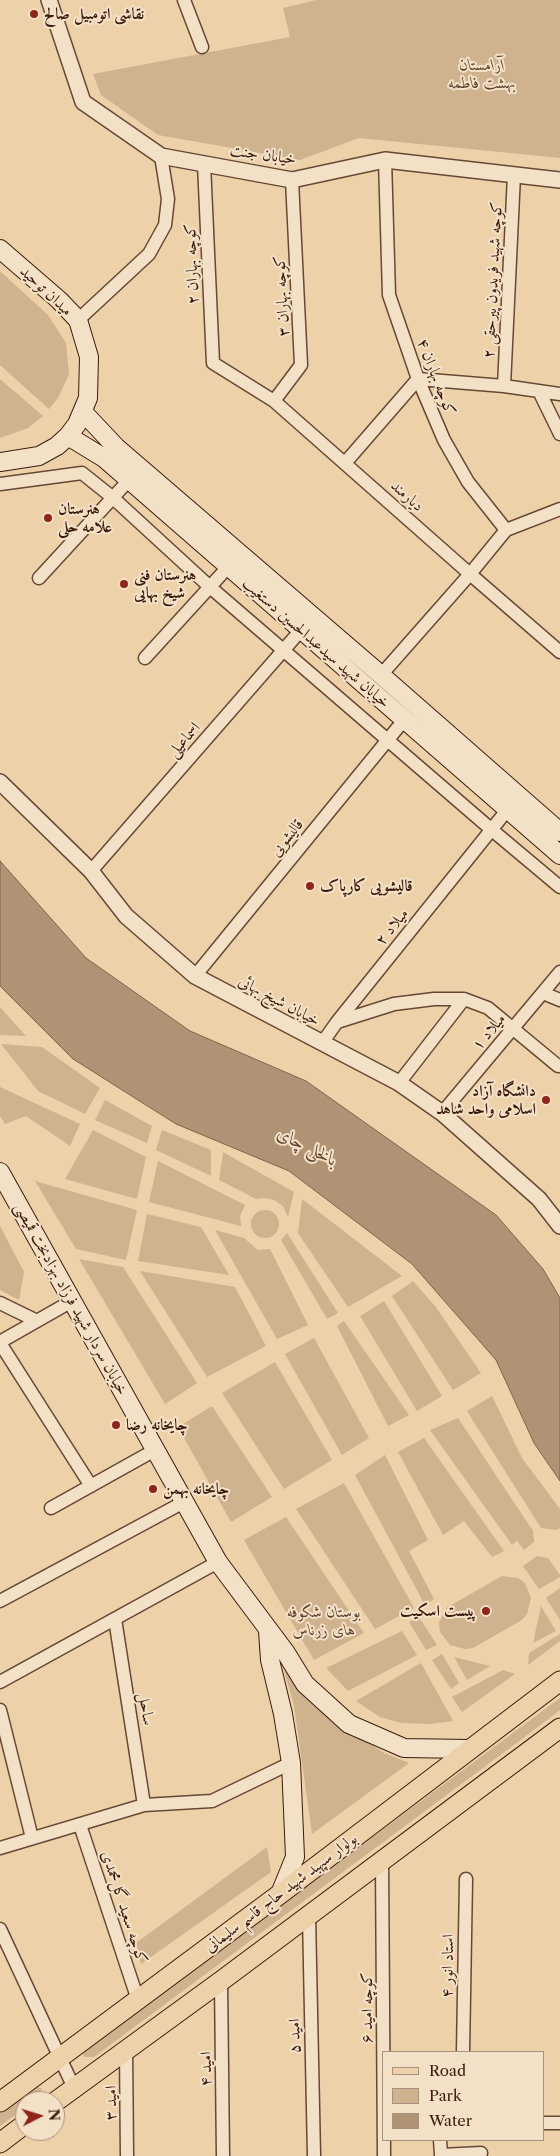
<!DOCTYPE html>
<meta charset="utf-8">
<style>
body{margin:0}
#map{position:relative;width:560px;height:2156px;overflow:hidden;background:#edd1a9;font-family:"Libre Caslon Text",serif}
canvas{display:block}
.legend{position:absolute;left:382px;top:2051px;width:162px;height:90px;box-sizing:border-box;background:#f3e1c7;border:1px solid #a9927d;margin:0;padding:6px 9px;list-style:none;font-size:15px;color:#3a1b0d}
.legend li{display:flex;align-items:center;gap:10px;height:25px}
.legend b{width:25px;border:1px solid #a9927d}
.north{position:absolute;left:15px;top:2091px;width:50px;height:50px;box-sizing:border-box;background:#f3e1c7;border:1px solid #a9927d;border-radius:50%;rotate:85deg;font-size:14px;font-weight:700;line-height:20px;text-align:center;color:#3a1b0d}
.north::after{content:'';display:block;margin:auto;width:18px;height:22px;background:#8f2418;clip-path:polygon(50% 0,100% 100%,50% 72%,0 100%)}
</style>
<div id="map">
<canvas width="560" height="2156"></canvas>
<ul class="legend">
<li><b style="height:6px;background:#edd1a9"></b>Road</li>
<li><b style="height:14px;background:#cfb28e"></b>Park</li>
<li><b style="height:14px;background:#b09374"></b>Water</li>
</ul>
<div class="north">N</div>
</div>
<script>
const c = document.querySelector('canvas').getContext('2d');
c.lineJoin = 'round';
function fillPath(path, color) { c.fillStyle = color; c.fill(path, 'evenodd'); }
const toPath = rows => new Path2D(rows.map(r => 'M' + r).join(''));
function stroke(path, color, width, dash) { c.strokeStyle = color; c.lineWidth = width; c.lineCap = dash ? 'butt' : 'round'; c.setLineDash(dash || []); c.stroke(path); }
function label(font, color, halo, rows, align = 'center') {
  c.font = font + ' "Libre Caslon Text",Amiri,serif'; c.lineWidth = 4; c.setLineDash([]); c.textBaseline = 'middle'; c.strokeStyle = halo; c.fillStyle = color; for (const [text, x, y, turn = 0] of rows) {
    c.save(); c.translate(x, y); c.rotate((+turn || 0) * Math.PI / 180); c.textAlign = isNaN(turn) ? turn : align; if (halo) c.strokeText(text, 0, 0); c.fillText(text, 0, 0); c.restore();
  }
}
const green = toPath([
 [316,0,560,0,560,158,359,138,300,160,158,135,101,95,93,74,290,37,283,8],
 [0,271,48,315,66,343,69,374,58,398,49,409,0,365],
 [0,379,43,416,28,428,0,438],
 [0,1007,26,1036,0,1035],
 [1,1044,42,1047,100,1088,85,1114,38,1091],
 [0,1087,80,1124,70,1146,26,1116,5,1124,0,1116],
 [105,1100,152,1126,147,1143,95,1120],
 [93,1130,146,1157,137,1199,65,1179],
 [162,1130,211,1150,211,1176,156,1150],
 [223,1152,294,1192,288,1217,283,1206,274,1200,264,1198,256,1199,219,1180],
 [158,1161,245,1205,240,1216,241,1226,149,1202],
 [35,1181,137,1210,126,1260,76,1249],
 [302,1199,402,1276,348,1307,298,1233],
 '251 1224a14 14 0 1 1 28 0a14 14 0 1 1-28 0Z',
 [147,1214,201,1227,229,1275,138,1261],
 [0,1226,24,1272,19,1300,0,1290],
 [215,1230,244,1238,258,1250,270,1249,308,1325,277,1339],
 [287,1233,338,1313,327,1319,281,1240],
 [79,1259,123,1267,197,1383,165,1404],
 [140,1271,235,1287,266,1346,207,1377],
 [413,1281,435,1306,481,1373,453,1390,392,1296],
 [384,1301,442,1396,417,1411,360,1316],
 [344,1321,409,1415,388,1426,337,1326],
 [314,1338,369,1438,342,1455,285,1354],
 [275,1362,332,1460,284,1489,222,1393],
 [492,1396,522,1458,560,1509,560,1528,556,1530,541,1528,467,1411],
 [212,1406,272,1497,231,1522,178,1427],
 [458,1418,533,1531,534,1542,524,1550,517,1541,512,1545,430,1430],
 [424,1438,504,1551,492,1557,464,1521,443,1535,398,1452],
 [385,1455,428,1540,409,1551,434,1599,425,1605,355,1475],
 [344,1483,414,1608,375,1629,296,1509],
 [286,1517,364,1633,314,1660,244,1540],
 [537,1556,548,1558,560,1575,560,1577,539,1589,523,1566],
 [502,1576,518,1578,525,1583,531,1598,527,1614,522,1620,473,1648,465,1649,450,1645,440,1632,439,1623,446,1608],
 [560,1588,560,1620,546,1598],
 [541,1606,556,1631,533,1643],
 [419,1617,437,1645,426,1650,409,1622],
 [402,1631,417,1655,348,1691,326,1668],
 [560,1634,560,1641,528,1665,529,1653],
 [442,1654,459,1683,451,1689,432,1660],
 [454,1657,490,1666,467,1680],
 [282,1663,343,1726,384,1753,409,1763,312,1834,294,1705],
 [421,1663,453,1721,430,1724,401,1723,380,1717,356,1701],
 [503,1670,515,1674,462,1712,452,1697],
 [560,1698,560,1710,530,1733,94,2057,84,2057,83,2052],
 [267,1847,271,1872,141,1964,136,1943],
 [37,2087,41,2088,42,2093,39,2099,35,2101,25,2101,25,2108,0,2126,0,2112,30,2090]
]);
const water = toPath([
 [0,861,86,958,190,1031,306,1081,496,1215,543,1269,560,1298,560,1481,534,1443,496,1360,412,1264,289,1171,176,1124,73,1059,0,986,0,861]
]);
const minor = toPath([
 [184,0,202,47],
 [385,160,389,295,418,379,444,440,468,482,506,530,470,574,560,652],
 [204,164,213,363,274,401,470,574,381,675],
 [78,320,149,254,165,225,168,199,161,156],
 [504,386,514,175],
 [539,391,560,434],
 [274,401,301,365,292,180],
 [345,463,418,379,504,386,560,394],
 [0,484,82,473,112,497,210,587,492,830,560,887],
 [506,530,560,509],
 [39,578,129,480],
 [145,658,228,567],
 [91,871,301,630],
 [195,976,404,720],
 [543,993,560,1000],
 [337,1022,394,1004,434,999,464,999,488,1008,558,1066],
 [322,1043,337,1022,508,809],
 [399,1083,464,999],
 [442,1113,560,972],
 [0,1303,37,1321],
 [0,1342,72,1301],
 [0,1343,91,1486],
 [51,1508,155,1450],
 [0,1601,184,1502],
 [115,1619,144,1805],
 [0,1682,218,1562],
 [0,1710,32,1838],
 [80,1825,138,2000],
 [0,1848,144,1805,212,1801,291,1763],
 [382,1859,384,2156],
 [309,1916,314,2156],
 [0,1929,74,2088],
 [221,1981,223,2156],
 [126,2049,127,2156],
 [463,2052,466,1879],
 [544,2123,560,2123],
 [440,2140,441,2155,481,2153]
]);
const tertiary = toPath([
 [49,0,83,102,161,156,292,180,385,160,560,180],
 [0,782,91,871,126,916,195,976,399,1083,442,1113,539,1199,560,1226]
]);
const secondary = toPath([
 [0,249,59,300,78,320,89,357,88,398,77,424,68,436,57,446,39,456,0,462],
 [83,412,116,447,381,675,560,832],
 [68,436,104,458,560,855],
 [0,1172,218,1562,286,1653,305,1684,349,1724,404,1748,469,1749],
 [268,1631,270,1660,283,1714,291,1763,295,1857,280,1894]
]);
const primary = toPath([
 [0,2102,280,1894,560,1681],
 [55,2102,221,1981,560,1728],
 [0,2143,25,2124]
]);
const markers = [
 [34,14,5,"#8f2418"],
 [48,518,5,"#8f2418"],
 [124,584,5,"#8f2418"],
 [310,886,5,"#8f2418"],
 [546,1100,5,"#8f2418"],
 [116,1425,5,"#8f2418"],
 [153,1489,5,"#8f2418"],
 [486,1611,5,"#8f2418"]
];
const poiNames = [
 ["نقاشی اتومبیل صالح",44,14],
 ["هنرستان",58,509],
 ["علامه حلی",58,527],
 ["هنرستان فنی",134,575],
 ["شیخ بهایی",134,593],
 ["قالیشویی کارپاک",320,886],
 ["دانشگاه آزاد",536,1091,"right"],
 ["اسلامی واحد شاهد",536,1109,"right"],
 ["چایخانه رضا",126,1425],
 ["چایخانه بهمن",163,1489],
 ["پیست اسکیت",476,1611,"right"]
];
const parkNames = [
 ["آرامستان",482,65],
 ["بهشت فاطمه",482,83],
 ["بوستان شکوفه",324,1612],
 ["های زرناس",324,1630]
];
const streetNames = [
 ["خیابان جنت",263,155,8],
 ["کوچه بهاران ۲",192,264,-92],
 ["کوچه شهید فریدون پیرحقی ۲",493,280,-87],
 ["میدان توحید",46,291,43],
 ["کوچه بهاران ۳",282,296,-93],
 ["کوچه بهاران ۴",436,377,69],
 ["دیارمند",407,496,42],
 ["خیابان شهید سیدعبدالحسین دستغیب",316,643,41],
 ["اسماعیلی",184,740,-49],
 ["قالیشویی",287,838,-51],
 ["میلاد ۲",392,927,-51],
 ["خیابان شیخ بهائی",279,1001,28],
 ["میلاد ۱",489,1032,-50],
 ["خیابان سردار شهید فرزاد بهزاد‌بخت قمیصی",71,1299,61],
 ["ساحل",146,1709,81],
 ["بولوار سپهبد شهید حاج قاسم سلیمانی",281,1893,-37],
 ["کوچه سعید گل‌محمدی",124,1907,72],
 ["استاد انور ۴",448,1966,-89],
 ["کوچه امید ۶",367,2008,-90],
 ["امید ۵",295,2036,-91],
 ["امید ۴",206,2069,-90],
 ["امید ۳",111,2103,-90]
];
const waterNames = [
 ["بالخلی چای",307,1147,27]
];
fillPath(green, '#cfb28e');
fillPath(water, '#b09374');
stroke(water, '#81634b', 1);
stroke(minor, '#674834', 15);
stroke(tertiary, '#674834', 18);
stroke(secondary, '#3a1b0d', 20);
stroke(primary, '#3a1b0d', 21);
stroke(minor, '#f3e1c7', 12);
stroke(tertiary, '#f3e1c7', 15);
stroke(secondary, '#f3e1c7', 18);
stroke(primary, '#edd1a9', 19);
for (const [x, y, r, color] of markers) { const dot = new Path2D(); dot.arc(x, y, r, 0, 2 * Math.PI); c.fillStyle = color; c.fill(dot); stroke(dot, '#f3e1c7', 2); }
label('bold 16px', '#3a1b0d', '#f3e1c7', poiNames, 'left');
label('italic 16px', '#5f412d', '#f3e1c7', parkNames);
label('16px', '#3a1b0d', '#f3e1c7', streetNames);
label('italic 18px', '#634531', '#f3e1c7', waterNames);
</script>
